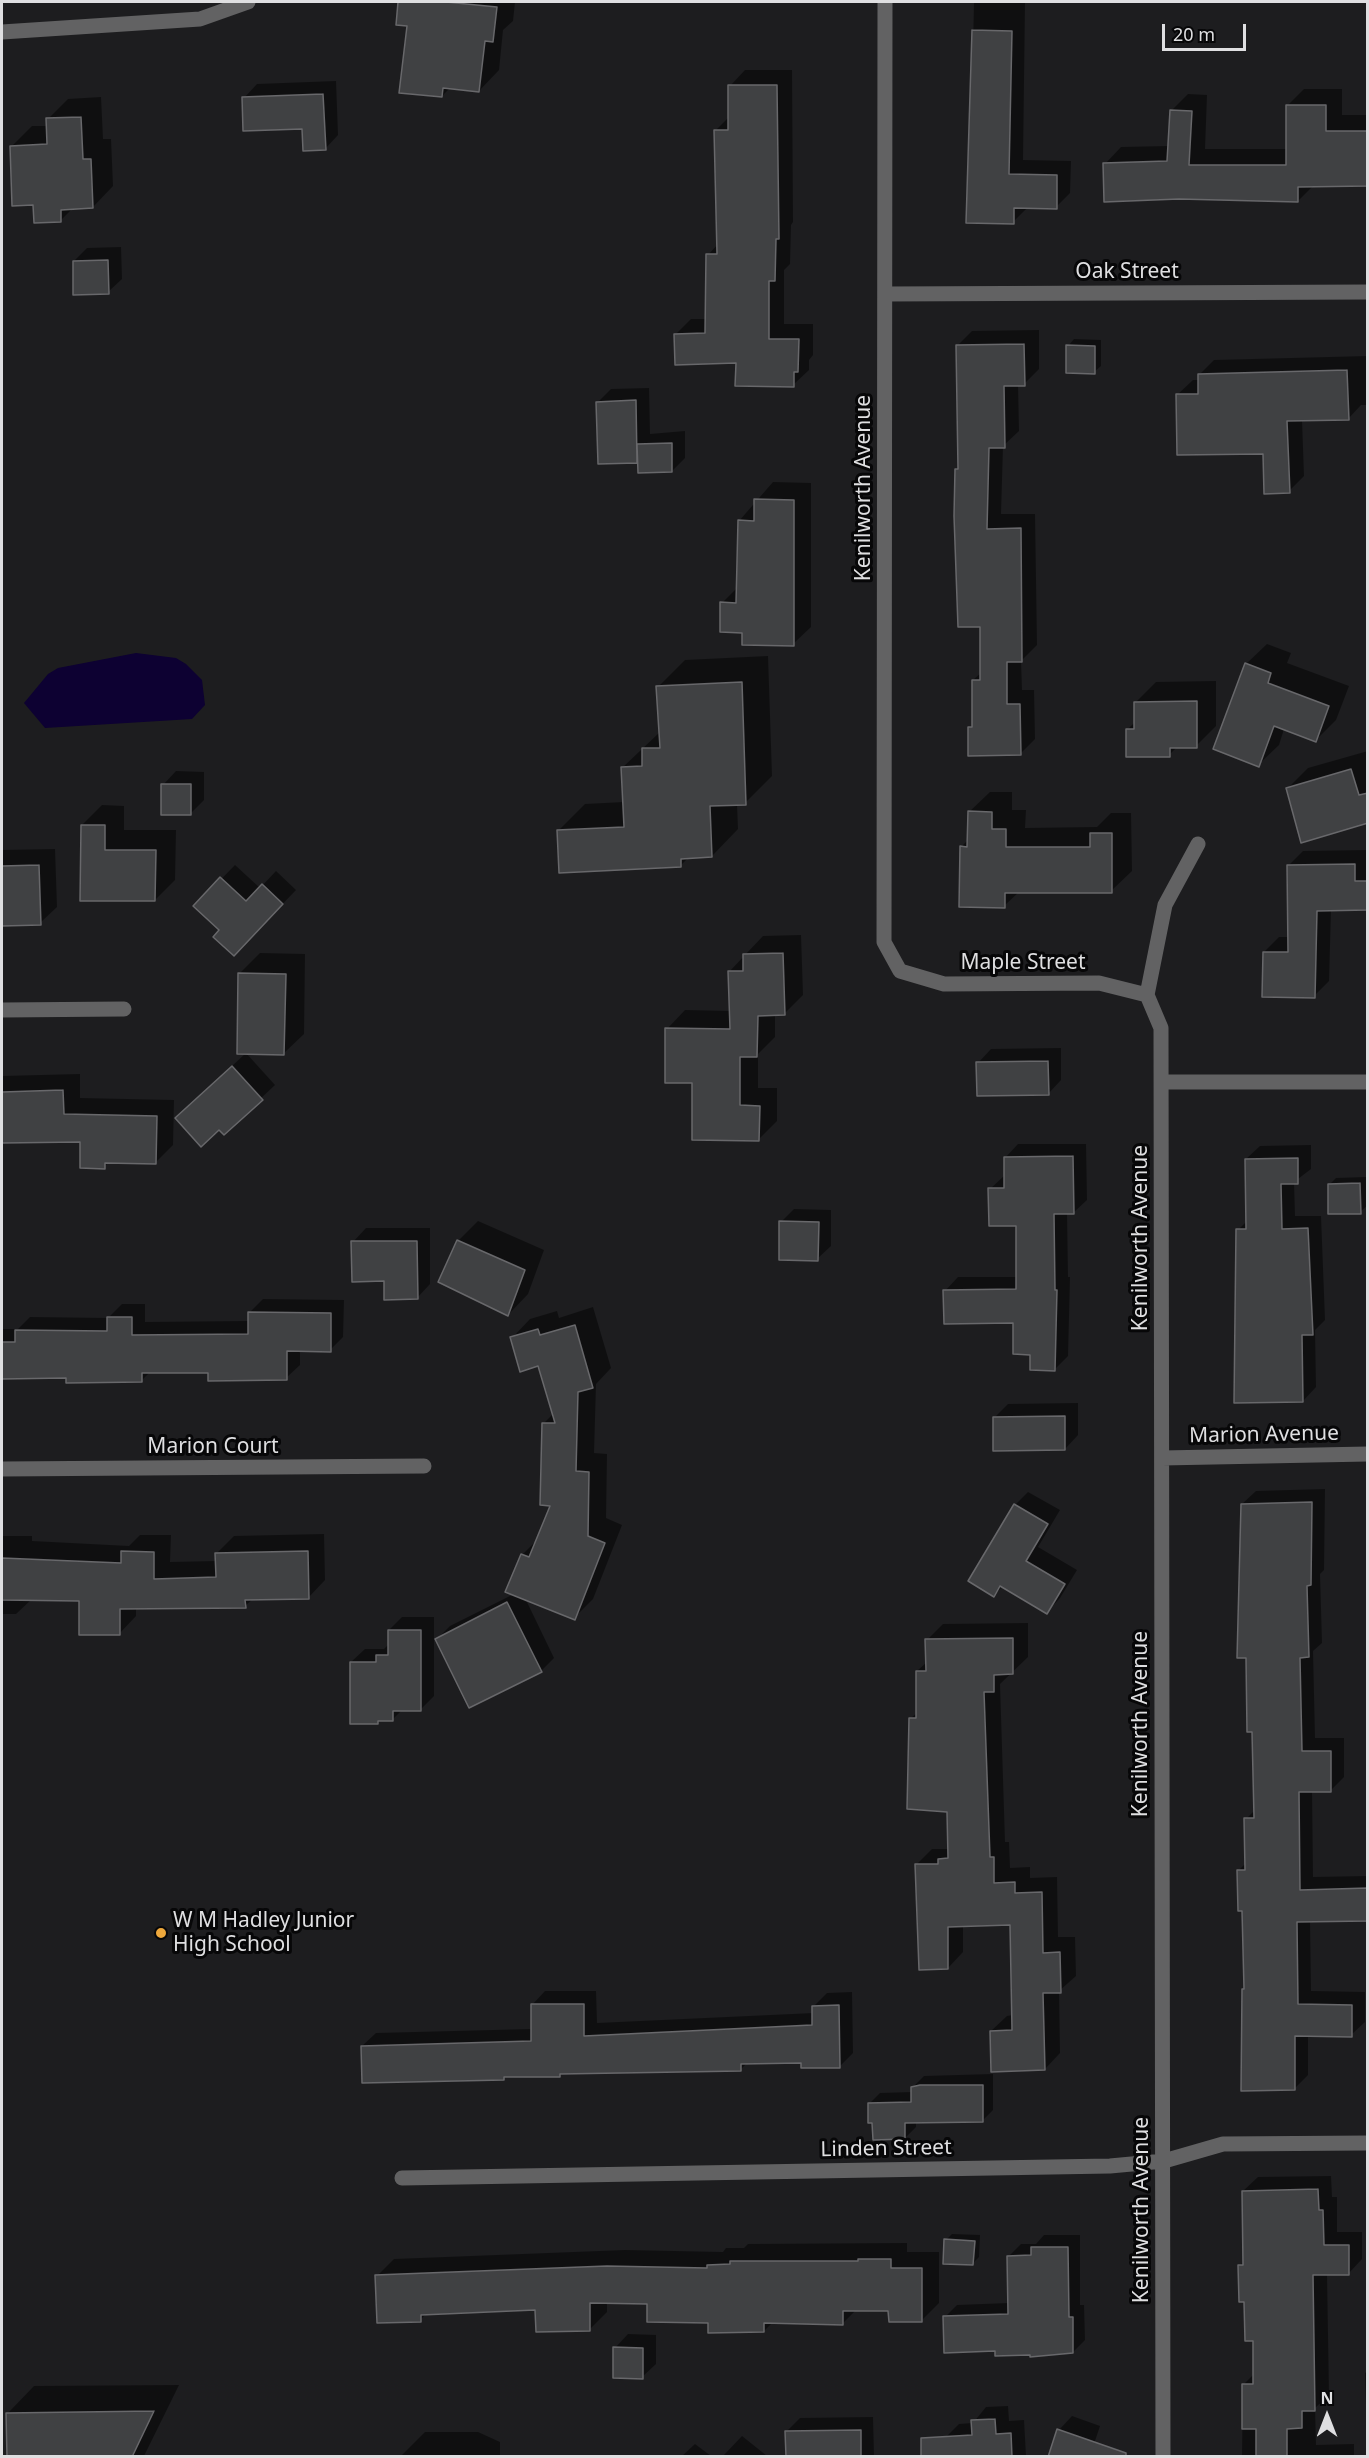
<!DOCTYPE html>
<style>
body{margin:0}
#map{position:relative;width:1369px;height:2458px;overflow:hidden;background:#1d1d1f;font-family:"Noto Sans",sans-serif}
canvas{display:block}
.frame{position:absolute;inset:0;border:3px solid #dfdfe1;pointer-events:none}
.north{position:absolute;left:1297px;top:2386px;width:60px;height:60px;-webkit-text-stroke:4px #070708;paint-order:stroke;rotate:0deg;font-size:16px;font-weight:700;line-height:24px;text-align:center;color:#dfdfe1}
.north::after{content:'';display:block;margin:auto;width:21px;height:27px;background:#dfdfe1;clip-path:polygon(50% 0,100% 100%,50% 72%,0 100%)}
.scale{position:absolute;left:1162px;top:24px;width:84px;height:27px;box-sizing:border-box;border:3px solid #dfdfe1;border-top:0;padding-left:8px;font-size:18px;line-height:21px;white-space:nowrap;color:#dfdfe1;-webkit-text-stroke:4px #070708;paint-order:stroke}
</style>
<div id="map">
<canvas width="1369" height="2458"></canvas>
<div class="frame"></div>
<div class="north">N</div>
<div class="scale">20 m</div>
</div>
<script>
const c = document.querySelector('canvas').getContext('2d');
c.lineJoin = 'round';
function fillPath(path, color) { c.fillStyle = color; c.fill(path, 'evenodd'); }
const toPath = rows => new Path2D(rows.map(r => 'M' + r).join(''));
function stroke(path, color, width, dash) { c.strokeStyle = color; c.lineWidth = width; c.lineCap = dash ? 'butt' : 'round'; c.setLineDash(dash || []); c.stroke(path); }
function label(font, color, halo, rows, align = 'center') {
  c.font = font + ' "Noto Sans",sans-serif'; c.lineWidth = 6; c.setLineDash([]); c.textBaseline = 'middle'; c.strokeStyle = halo; c.fillStyle = color; for (const [text, x, y, turn = 0] of rows) {
    c.save(); c.translate(x, y); c.rotate((+turn || 0) * Math.PI / 180); c.textAlign = isNaN(turn) ? turn : align; if (halo) c.strokeText(text, 0, 0); c.fillText(text, 0, 0); c.restore();
  }
}
const water = toPath([
 [136,653,176,658,186,664,202,680,205,705,192,719,45,728,24,703,48,674,58,668]
]);
const shadow = toPath([
 [400,2,515,2,513,21,503,30,499,70,479,91,450,88,442,96,408,25,397,23],
 [972,2,1025,2,1023,160,1071,161,1070,193,1056,207,1027,208,1013,222,972,98,974,2],
 [745,70,792,70,793,222,791,225,790,264,784,270,784,324,813,324,813,355,809,360,809,370,793,385,675,335,691,319,707,319,708,255,718,244,716,130,730,116,730,86],
 [336,81,338,135,325,149,303,127,244,98,257,84],
 [1304,89,1342,89,1342,115,1368,115,1368,184,1314,185,1298,201,1105,164,1121,147,1169,146,1171,111,1188,94,1207,95,1205,149,1288,149,1288,105],
 [101,97,103,139,111,139,113,186,93,207,74,207,60,221,12,146,32,126,48,126,48,119,68,99],
 [121,247,122,279,108,292,74,261,87,248],
 [1039,330,1039,369,1024,384,1018,384,1019,431,1003,446,1001,514,1035,514,1037,645,1021,661,1022,690,1034,690,1035,739,1020,754,969,728,974,723,973,680,982,672,981,626,956,469,959,466,957,346,972,331],
 [1074,339,1101,340,1101,366,1094,372,1068,346],
 [1368,356,1368,405,1361,405,1348,419,1302,420,1304,476,1289,491,1264,453,1177,395,1193,380,1199,380,1199,375,1214,360],
 [649,388,650,434,685,431,685,458,672,471,639,459,637,462,598,402,611,389],
 [773,482,811,483,811,627,793,644,722,603,738,587,739,521],
 [1267,644,1291,653,1287,663,1349,686,1336,720,1315,741,1284,729,1279,745,1258,765,1246,664],
 [768,656,772,776,745,803,737,804,738,829,712,856,689,857,680,866,559,830,585,804,624,802,622,768,660,732,658,687,685,660],
 [1216,681,1216,726,1196,746,1178,746,1169,755,1127,730,1135,722,1135,703,1156,682],
 [1368,751,1368,822,1287,789,1308,768],
 [176,771,204,772,204,800,190,814,163,785],
 [990,792,1012,792,1012,810,1026,810,1025,828,1097,827,1111,813,1131,813,1132,871,1111,891,1019,892,1004,906,961,847,969,839,969,812],
 [102,805,124,806,124,830,176,830,175,880,155,900,81,899,82,825],
 [55,849,57,907,40,923,2,924,2,850],
 [1368,850,1368,909,1331,910,1329,981,1314,996,1264,952,1279,937,1289,937,1288,866,1303,851],
 [235,865,260,888,276,871,296,890,248,940,221,930,195,906],
 [801,935,803,995,784,1014,775,1014,775,1037,758,1054,758,1088,777,1088,777,1121,759,1139,694,1081,667,1029,685,1010,731,1011,729,972,745,955,763,936],
 [260,953,305,954,304,1034,283,1054,239,974],
 [1061,1048,1061,1080,1048,1094,978,1063,991,1049],
 [246,1053,275,1085,224,1133,190,1105],
 [80,1074,80,1098,174,1100,173,1145,156,1162,109,1162,104,1167,81,1140,2,1142,2,1076],
 [1018,1144,1086,1144,1087,1200,1073,1213,1067,1213,1068,1277,1070,1277,1068,1356,1055,1369,1032,1353,1015,1321,945,1291,958,1277,1018,1277,1018,1224,990,1189,1005,1175,1005,1158],
 [1311,1145,1311,1169,1294,1182,1295,1216,1321,1216,1325,1320,1315,1330,1316,1387,1303,1401,1238,1230,1247,1221,1246,1159,1260,1146],
 [1366,1177,1367,1206,1360,1212,1329,1185,1336,1178],
 [794,1209,831,1210,831,1246,817,1259,781,1222],
 [478,1221,544,1250,528,1294,508,1315,458,1241],
 [366,1228,430,1228,430,1284,417,1298,385,1280,353,1242],
 [263,1299,344,1300,343,1337,330,1350,300,1350,300,1365,286,1378,210,1371,150,1372,141,1381,67,1376,2,1377,2,1329,18,1329,30,1317,108,1318,122,1304,145,1304,145,1322,249,1321,249,1313],
 [593,1307,611,1368,596,1384,594,1453,607,1454,606,1518,622,1525,593,1599,574,1618,525,1598,554,1658,541,1671,437,1639,450,1626,514,1594,522,1555,538,1539,552,1504,543,1424,554,1413,539,1365,512,1338,530,1319,557,1311,559,1318],
 [1078,1403,1078,1435,1065,1449,994,1418,1008,1404],
 [1325,1489,1324,1570,1320,1574,1322,1643,1313,1651,1315,1738,1344,1738,1344,1777,1331,1790,1312,1790,1313,1877,1368,1876,1368,1920,1310,1921,1311,1991,1365,1992,1365,2022,1351,2035,1308,2035,1308,2075,1295,2088,1243,1989,1245,1987,1243,1909,1239,1870,1247,1862,1246,1819,1255,1810,1242,1504,1256,1491],
 [1028,1492,1060,1510,1038,1547,1077,1570,1060,1598,1047,1612,1003,1586,994,1595,1015,1505],
 [324,1534,325,1580,308,1598,253,1599,245,1606,136,1607,136,1616,119,1634,81,1599,32,1599,16,1614,2,1614,2,1536,32,1536,32,1541,129,1546,140,1535,171,1535,170,1562,217,1561,217,1553,234,1536],
 [402,1617,434,1617,434,1696,421,1709,403,1709,393,1719,382,1719,378,1723,351,1662,365,1649,384,1649,389,1644,389,1630],
 [1028,1623,1028,1657,1000,1684,1005,1842,1009,1842,1010,1868,1030,1867,1030,1878,1057,1877,1058,1937,1075,1937,1076,1976,1059,1991,1060,2053,1045,2069,991,2031,1007,2016,1013,2015,1012,1924,963,1925,963,1952,948,1968,916,1865,932,1849,950,1849,949,1810,911,1718,918,1712,917,1671,927,1662,927,1640,943,1624],
 [545,1991,596,1991,597,2023,814,2013,814,2006,827,1993,852,1992,853,2053,840,2066,803,2062,747,2063,740,2070,563,2072,560,2076,363,2082,362,2046,376,2033,532,2029,532,2005],
 [993,2074,993,2110,982,2121,916,2122,916,2127,905,2138,874,2122,869,2104,880,2093,912,2092,912,2088,924,2076],
 [1331,2176,1332,2197,1337,2197,1337,2232,1362,2232,1362,2259,1348,2274,1327,2274,1329,2395,1315,2408,1316,2445,1354,2444,1354,2456,1242,2456,1243,2385,1255,2373,1254,2339,1240,2265,1245,2261,1243,2191,1258,2177],
 [952,2234,980,2235,979,2257,973,2263,946,2240],
 [1044,2235,1080,2235,1080,2305,1084,2305,1085,2340,1073,2352,1031,2353,997,2350,945,2317,957,2305,1009,2303,1009,2256,1021,2244,1036,2244],
 [907,2243,907,2252,939,2252,939,2303,922,2320,890,2309,857,2309,842,2324,773,2322,764,2331,710,2321,648,2303,607,2302,607,2312,590,2329,537,2309,427,2313,420,2320,377,2276,394,2259,625,2250,723,2252,726,2248,744,2248,748,2244],
 [628,2334,656,2335,656,2364,642,2377,615,2348],
 [1368,2371,1368,2404,1366,2404,1365,2373],
 [179,2385,144,2456,8,2456,8,2413,34,2386],
 [1008,2406,1009,2421,1024,2420,1026,2456,947,2456,946,2437,959,2424,973,2423,986,2407],
 [1072,2416,1100,2426,1090,2456,1059,2430],
 [873,2417,874,2456,787,2456,787,2431,800,2418],
 [425,2432,478,2432,500,2442,500,2456,401,2456],
 [742,2436,767,2456,723,2456],
 [695,2444,711,2456,682,2456]
]);
const building = toPath([
 [398,2,446,2,497,7,493,42,485,41,479,92,443,88,442,97,399,93,407,26,396,25,398,2],
 [972,30,1012,31,1009,174,1057,175,1057,209,1014,208,1014,224,966,223,972,30],
 [728,85,777,85,779,239,776,239,775,281,769,281,769,339,799,339,798,372,794,372,794,387,735,386,736,363,675,365,674,334,705,333,706,254,717,254,714,130,728,130,728,85],
 [323,94,326,150,303,151,302,129,243,131,242,97,323,94],
 [1286,105,1326,105,1326,131,1368,131,1368,186,1298,187,1298,202,1179,199,1104,202,1103,163,1167,161,1170,110,1192,111,1189,165,1286,165,1286,105],
 [81,117,83,159,91,159,93,208,61,210,61,222,34,223,33,205,12,206,10,146,47,144,46,118,81,117],
 [108,260,109,294,73,295,73,261,108,260],
 [1024,344,1025,386,1004,386,1005,448,989,448,987,529,1021,528,1022,662,1007,662,1007,704,1020,704,1021,755,968,756,968,727,972,727,972,680,980,680,980,627,958,627,954,516,955,469,958,469,956,345,1024,344],
 [1066,345,1095,346,1095,374,1066,373,1066,345],
 [1347,370,1349,420,1287,421,1290,493,1264,494,1263,454,1177,455,1176,394,1198,394,1198,374,1347,370],
 [636,400,637,463,598,464,596,402,636,400],
 [672,443,672,472,638,473,637,444,672,443],
 [754,499,794,500,794,646,742,645,742,633,720,632,720,602,736,603,738,520,754,521,754,499],
 [1245,663,1271,673,1268,683,1329,706,1316,742,1274,726,1259,767,1213,749,1245,663],
 [742,682,746,805,710,806,712,857,681,859,681,867,559,873,557,830,624,827,621,767,642,766,642,748,660,748,656,686,742,682],
 [1197,701,1197,748,1170,748,1170,757,1126,757,1126,729,1134,729,1134,702,1197,701],
 [1351,769,1359,795,1368,793,1368,823,1301,843,1286,788,1351,769],
 [161,784,191,784,191,815,161,815,161,784],
 [968,811,992,812,992,829,1006,829,1006,847,1090,847,1090,833,1112,833,1112,893,1005,893,1005,908,959,907,960,846,967,847,968,811],
 [81,825,105,825,105,850,156,850,155,901,80,901,81,825],
 [1355,864,1355,881,1368,881,1368,910,1317,911,1315,998,1262,997,1263,952,1288,952,1287,865,1355,864],
 [39,865,41,925,2,926,2,866,39,865],
 [220,877,246,901,262,884,283,904,234,956,213,937,219,930,193,906,220,877],
 [783,953,785,1015,758,1016,757,1057,740,1057,740,1105,760,1106,759,1141,692,1140,692,1083,665,1083,665,1028,730,1029,728,971,743,971,743,954,783,953],
 [238,973,286,974,284,1055,237,1054,238,973],
 [1048,1061,1049,1095,977,1096,976,1062,1048,1061],
 [232,1066,263,1100,224,1135,219,1130,201,1147,175,1118,232,1066],
 [63,1090,64,1114,157,1116,156,1164,105,1163,105,1169,80,1168,80,1142,2,1143,2,1092,63,1090],
 [1073,1156,1074,1214,1054,1214,1055,1290,1057,1290,1055,1371,1030,1370,1030,1355,1013,1354,1013,1323,944,1324,943,1290,1016,1289,1016,1226,989,1226,988,1188,1004,1188,1004,1157,1073,1156],
 [1298,1158,1298,1184,1281,1184,1282,1229,1308,1228,1313,1335,1302,1335,1303,1402,1234,1403,1236,1229,1246,1229,1245,1159,1298,1158],
 [1360,1183,1361,1214,1328,1214,1328,1184,1360,1183],
 [779,1221,819,1222,818,1261,779,1260,779,1221],
 [457,1240,525,1270,508,1316,438,1282,457,1240],
 [351,1241,417,1241,418,1299,384,1300,384,1281,352,1282,351,1241],
 [248,1312,331,1313,331,1352,287,1351,287,1380,208,1381,208,1373,142,1373,142,1382,66,1383,66,1378,2,1379,2,1342,15,1342,15,1330,107,1331,107,1317,132,1317,132,1335,248,1334,248,1312],
 [575,1325,593,1388,578,1392,576,1471,589,1472,588,1536,605,1543,575,1620,505,1592,521,1554,529,1557,550,1506,540,1505,542,1423,555,1423,538,1366,520,1372,510,1337,538,1329,540,1335,575,1325],
 [1065,1416,1065,1450,993,1451,993,1417,1065,1416],
 [1312,1502,1311,1585,1307,1586,1309,1657,1300,1658,1302,1751,1331,1751,1331,1792,1299,1792,1300,1890,1368,1888,1368,1921,1297,1922,1298,2004,1352,2005,1352,2037,1295,2036,1295,2090,1241,2091,1242,1989,1244,1989,1242,1911,1238,1911,1237,1870,1245,1870,1244,1818,1254,1818,1252,1732,1247,1732,1246,1658,1237,1658,1241,1504,1312,1502],
 [1014,1504,1048,1524,1026,1561,1065,1584,1047,1614,1000,1586,994,1597,968,1581,1014,1504],
 [121,1551,154,1552,154,1579,216,1577,215,1553,308,1551,309,1599,245,1600,246,1608,120,1609,120,1635,79,1635,79,1601,2,1600,2,1558,121,1563,121,1551],
 [507,1602,542,1672,469,1708,435,1639,507,1602],
 [388,1630,421,1630,421,1711,393,1711,393,1721,378,1721,378,1724,350,1724,350,1662,376,1662,376,1655,388,1655,388,1630],
 [1013,1638,1013,1674,994,1675,994,1692,984,1692,990,1857,994,1857,994,1883,1015,1882,1015,1893,1042,1892,1043,1953,1060,1952,1061,1993,1043,1993,1045,2070,991,2072,990,2031,1012,2030,1010,1925,948,1927,948,1969,919,1970,915,1864,938,1864,938,1859,948,1858,947,1812,907,1809,909,1718,916,1718,916,1671,926,1671,925,1639,1013,1638],
 [531,2004,584,2004,584,2036,812,2025,812,2006,839,2005,840,2068,801,2068,801,2063,741,2064,741,2071,560,2074,560,2077,504,2077,504,2080,362,2083,361,2046,531,2041,531,2004],
 [920,2085,983,2085,983,2122,905,2123,905,2139,873,2140,872,2123,868,2123,868,2103,911,2102,911,2087,920,2085],
 [1318,2189,1319,2210,1323,2210,1324,2245,1349,2245,1349,2275,1313,2275,1315,2411,1302,2411,1302,2428,1287,2429,1287,2457,1256,2457,1256,2429,1242,2429,1242,2384,1253,2384,1253,2341,1245,2341,1244,2302,1239,2302,1238,2265,1243,2265,1242,2191,1318,2189],
 [944,2239,975,2241,973,2265,943,2264,944,2239],
 [1031,2247,1068,2247,1069,2317,1073,2317,1073,2353,1030,2357,1030,2355,995,2356,995,2351,944,2353,943,2316,1008,2314,1007,2256,1031,2255,1031,2247],
 [858,2259,891,2259,891,2268,922,2268,922,2322,889,2322,888,2311,843,2311,843,2325,764,2323,764,2332,708,2333,708,2323,647,2322,647,2304,590,2303,590,2331,536,2332,535,2310,421,2315,421,2322,377,2323,375,2275,607,2266,707,2268,707,2265,730,2264,730,2261,858,2261,858,2259],
 [613,2347,643,2348,643,2379,613,2378,613,2347],
 [154,2411,132,2457,7,2457,6,2413,154,2411],
 [995,2419,996,2434,1011,2433,1012,2457,921,2457,921,2438,972,2435,971,2420,995,2419],
 [1057,2429,1126,2453,1126,2457,1048,2457,1057,2429],
 [861,2430,861,2457,786,2457,785,2431,861,2430]
]);
const minor = toPath([
 [885,2,884,942,900,971,944,984,1099,983,1147,995],
 [2,32,200,19,248,2],
 [886,294,1368,292],
 [1147,995,1161,1028,1163,2456],
 [1147,995,1165,905,1198,844],
 [2,1010,124,1009],
 [1162,1082,1368,1082],
 [1162,1458,1368,1454],
 [2,1469,424,1466],
 [402,2178,1110,2166,1164,2161,1223,2144,1368,2143]
]);
const markers = [
 [161,1933,6,"#eea83c"]
];
const streetNames = [
 ["Oak Street",1127,272],
 ["Kenilworth Avenue",864,488,-90],
 ["Maple Street",1023,963],
 ["Kenilworth Avenue",1141,1238,-90],
 ["Marion Avenue",1264,1435,-1],
 ["Marion Court",213,1447],
 ["Kenilworth Avenue",1141,1724,-90],
 ["Linden Street",886,2149,-1],
 ["Kenilworth Avenue",1142,2210,-90]
];
const poiNames = [
 ["W M Hadley Junior",173,1921],
 ["High School",173,1945]
];
fillPath(water, '#0d0132');
fillPath(shadow, '#0007');
fillPath(building, '#404143');
stroke(building, '#68686b', 1.5);
stroke(minor, '#626263', 15);
for (const [x, y, r, color] of markers) { const dot = new Path2D(); dot.arc(x, y, r, 0, 2 * Math.PI); c.fillStyle = color; c.fill(dot); stroke(dot, '#070708', 2); }
label('21px', '#dfdfe1', '#070708', streetNames);
label('21px', '#dfdfe1', '#070708', poiNames, 'left');
</script>
